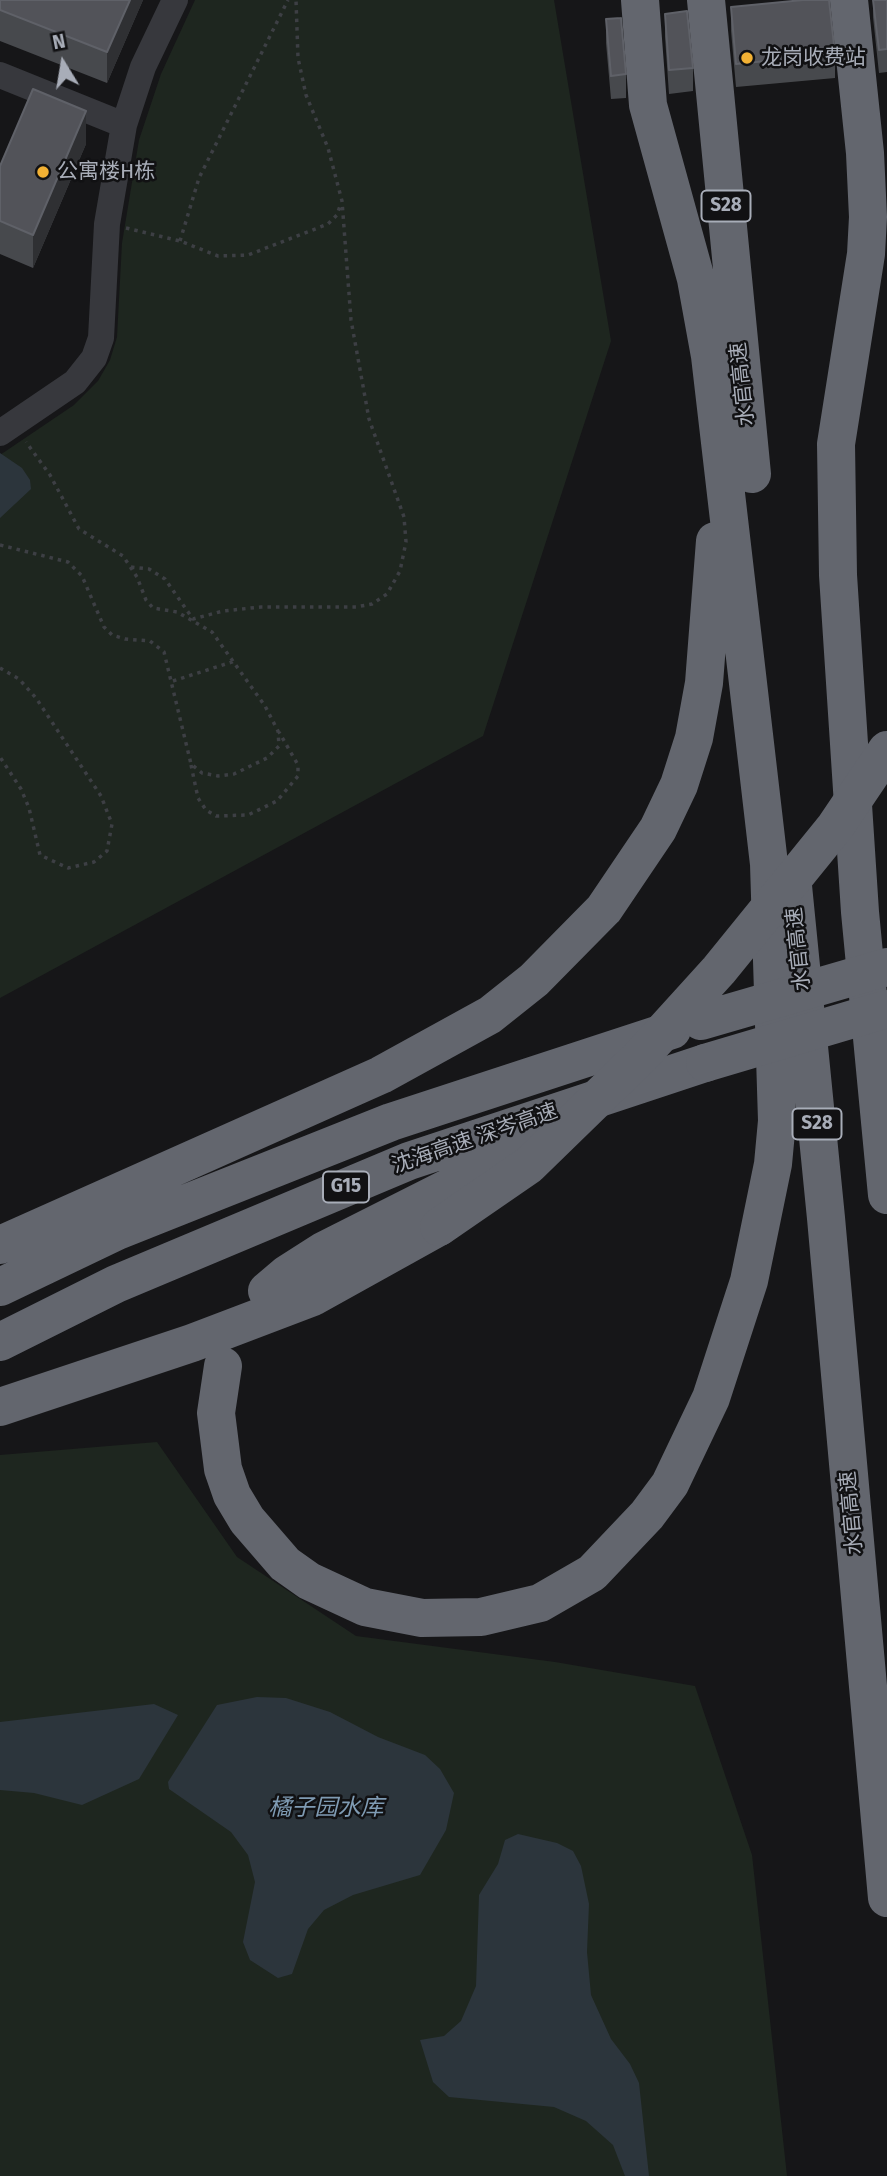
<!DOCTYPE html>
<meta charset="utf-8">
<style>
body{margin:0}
#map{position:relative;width:887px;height:2176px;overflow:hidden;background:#161618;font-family:"Fira Sans",sans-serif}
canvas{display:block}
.north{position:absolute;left:28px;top:28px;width:70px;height:70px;-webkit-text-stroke:5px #111113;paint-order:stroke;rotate:349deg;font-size:19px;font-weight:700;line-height:28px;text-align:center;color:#a8adb8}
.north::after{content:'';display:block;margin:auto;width:24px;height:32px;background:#a8adb8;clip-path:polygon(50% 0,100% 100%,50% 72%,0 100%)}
</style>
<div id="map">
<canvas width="887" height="2176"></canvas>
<div class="north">N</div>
</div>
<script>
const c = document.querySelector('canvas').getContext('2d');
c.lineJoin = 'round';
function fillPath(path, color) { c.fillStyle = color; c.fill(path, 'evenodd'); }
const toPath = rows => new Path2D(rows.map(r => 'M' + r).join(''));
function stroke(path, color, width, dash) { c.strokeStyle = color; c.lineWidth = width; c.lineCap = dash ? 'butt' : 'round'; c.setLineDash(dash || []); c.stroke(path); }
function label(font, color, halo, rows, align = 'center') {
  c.font = font + ' "Fira Sans","Noto Sans SC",sans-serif'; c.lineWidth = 5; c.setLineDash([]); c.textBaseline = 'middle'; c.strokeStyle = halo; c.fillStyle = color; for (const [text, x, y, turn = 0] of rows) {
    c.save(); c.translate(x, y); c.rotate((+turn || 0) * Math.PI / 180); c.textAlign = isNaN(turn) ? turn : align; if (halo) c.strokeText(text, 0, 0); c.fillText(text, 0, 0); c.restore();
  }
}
const green = toPath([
 [195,0,554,0,611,341,483,736,0,998,0,455,74,405,98,381,110,360,117,337,122,243,139,140,161,74],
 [157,1442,237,1557,356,1636,555,1662,695,1686,752,1855,787,2176,0,2176,0,1455]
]);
const water = toPath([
 [0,453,22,468,30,480,31,489,0,518],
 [257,1697,286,1698,330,1712,378,1737,425,1755,440,1769,454,1793,446,1830,420,1875,353,1895,324,1910,308,1929,292,1974,278,1978,250,1960,243,1942,255,1882,248,1855,231,1832,169,1789,168,1782,217,1705],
 [154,1704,178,1715,139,1779,82,1805,34,1793,0,1790,0,1722],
 [518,1834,557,1843,573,1851,581,1866,589,1904,587,1952,591,1995,611,2039,630,2064,639,2083,649,2176,625,2176,613,2145,586,2121,554,2107,449,2097,433,2082,420,2040,444,2036,461,2021,476,1986,479,1895,498,1864,505,1840]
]);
const path = toPath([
 [126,228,180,241,218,256,248,255,328,224,337,215,341,203],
 [180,241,199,178,288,0],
 [0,545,68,562,82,576,104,627,112,635,125,639,150,641,164,652,191,764,202,773,218,776,234,774,267,758,279,746,278,731,265,706,212,632,177,612,153,608,146,600,137,577,123,556,79,529,50,475,26,442],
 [131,567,149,569,165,579,193,619,223,611,261,607,356,607,372,604,387,594,400,571,406,542,404,517,369,419,351,320,342,201,328,148,306,95,298,58,296,0],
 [0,668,19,679,36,698,101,796,112,824,107,851,94,862,68,868,40,855,29,808,21,789,0,757],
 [173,681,235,661],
 [191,765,198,798,206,810,216,816,248,815,277,801,298,776,298,765,279,732]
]);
const minor = toPath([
 [0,75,124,125],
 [0,433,75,382,94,358,101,338,107,224,124,125,143,67,175,0]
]);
const highway = toPath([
 [706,0,752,474],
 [849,0,865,153,868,217,866,254,836,444,838,575,860,912,887,1195],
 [793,886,826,1218,887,1898],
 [0,1245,381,1075,490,1015,534,980,604,909,658,829,679,785,694,738,704,683,715,541],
 [0,1287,117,1231,391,1122,672,1030],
 [267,1291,287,1274,323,1251,553,1135],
 [0,1342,116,1284,409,1161,705,1063],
 [223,1366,216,1413,223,1469,232,1495,247,1520,285,1564,309,1581,365,1607,422,1618,481,1617,540,1603,592,1573,647,1515,670,1484,711,1398,749,1281,773,1164,777,1121,769,864,710,356,696,279,648,105,640,0],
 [0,1407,192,1343,313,1297,439,1227]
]);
const highwayBridge = toPath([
 [701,1021,887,967],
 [705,1063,887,1009],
 [439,1227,529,1165,641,1056,719,970,835,827,887,750]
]);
const wall = toPath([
 [0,0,143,0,107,83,0,41],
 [873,0,887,0,887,72,879,73,873,17],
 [731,7,835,54,835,78,736,87,731,31],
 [665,14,693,68,693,91,669,94,665,37],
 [606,19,626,74,626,98,611,99,606,43],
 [86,144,33,268,0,254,0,166]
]);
const shadedWall = toPath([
 [130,0,143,0,107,83,107,52],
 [86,111,86,144,33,268,33,235]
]);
const building = toPath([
 [0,0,130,0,107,52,0,10,0,0],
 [803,0,829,0,835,54,736,64,731,7,803,0],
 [873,0,887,0,887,49,879,50,873,0],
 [687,11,693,68,669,70,665,14,687,11],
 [621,18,626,74,611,76,606,19,621,18],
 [33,89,86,111,33,235,0,221,0,166,33,89]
]);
const markers = [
 [747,58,7,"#f2b134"],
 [43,172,7,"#f2b134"]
];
const shields = [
 [726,206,49],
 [817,1124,49],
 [346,1187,46]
];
const shieldNames = [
 ["S28",726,206],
 ["S28",817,1124],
 ["G15",346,1187]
];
const poiNames = [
 ["龙岗收费站",761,58],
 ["公寓楼H栋",57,172]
];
const streetNames = [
 ["水官高速",743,384,-96],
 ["水官高速",799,949,-96],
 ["沈海高速 深岑高速",475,1139,-19],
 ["水官高速",852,1513,-95]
];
const waterNames = [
 ["橘子园水库",326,1809]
];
fillPath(green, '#1e261f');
fillPath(water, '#2c353c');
stroke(path, '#3d3f44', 3.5, [3.5, 5]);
stroke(minor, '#37383d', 26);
stroke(highway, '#63666e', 38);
stroke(highwayBridge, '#63666e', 38);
fillPath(wall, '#47494d');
fillPath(shadedWall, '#2f3033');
fillPath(building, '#525359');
stroke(building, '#5f6168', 2);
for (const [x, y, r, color] of markers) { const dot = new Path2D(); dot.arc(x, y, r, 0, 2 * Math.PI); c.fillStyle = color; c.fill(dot); stroke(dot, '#111113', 2.5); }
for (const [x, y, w] of shields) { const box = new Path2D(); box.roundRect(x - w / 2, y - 15.5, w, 31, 5); c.fillStyle = '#111113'; c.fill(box); stroke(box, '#a8adb8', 2); }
label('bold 19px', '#a8adb8', null, shieldNames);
label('21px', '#a8adb8', '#111113', poiNames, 'left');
label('21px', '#a8adb8', '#111113', streetNames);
label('italic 23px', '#7f9bb3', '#111113', waterNames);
</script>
